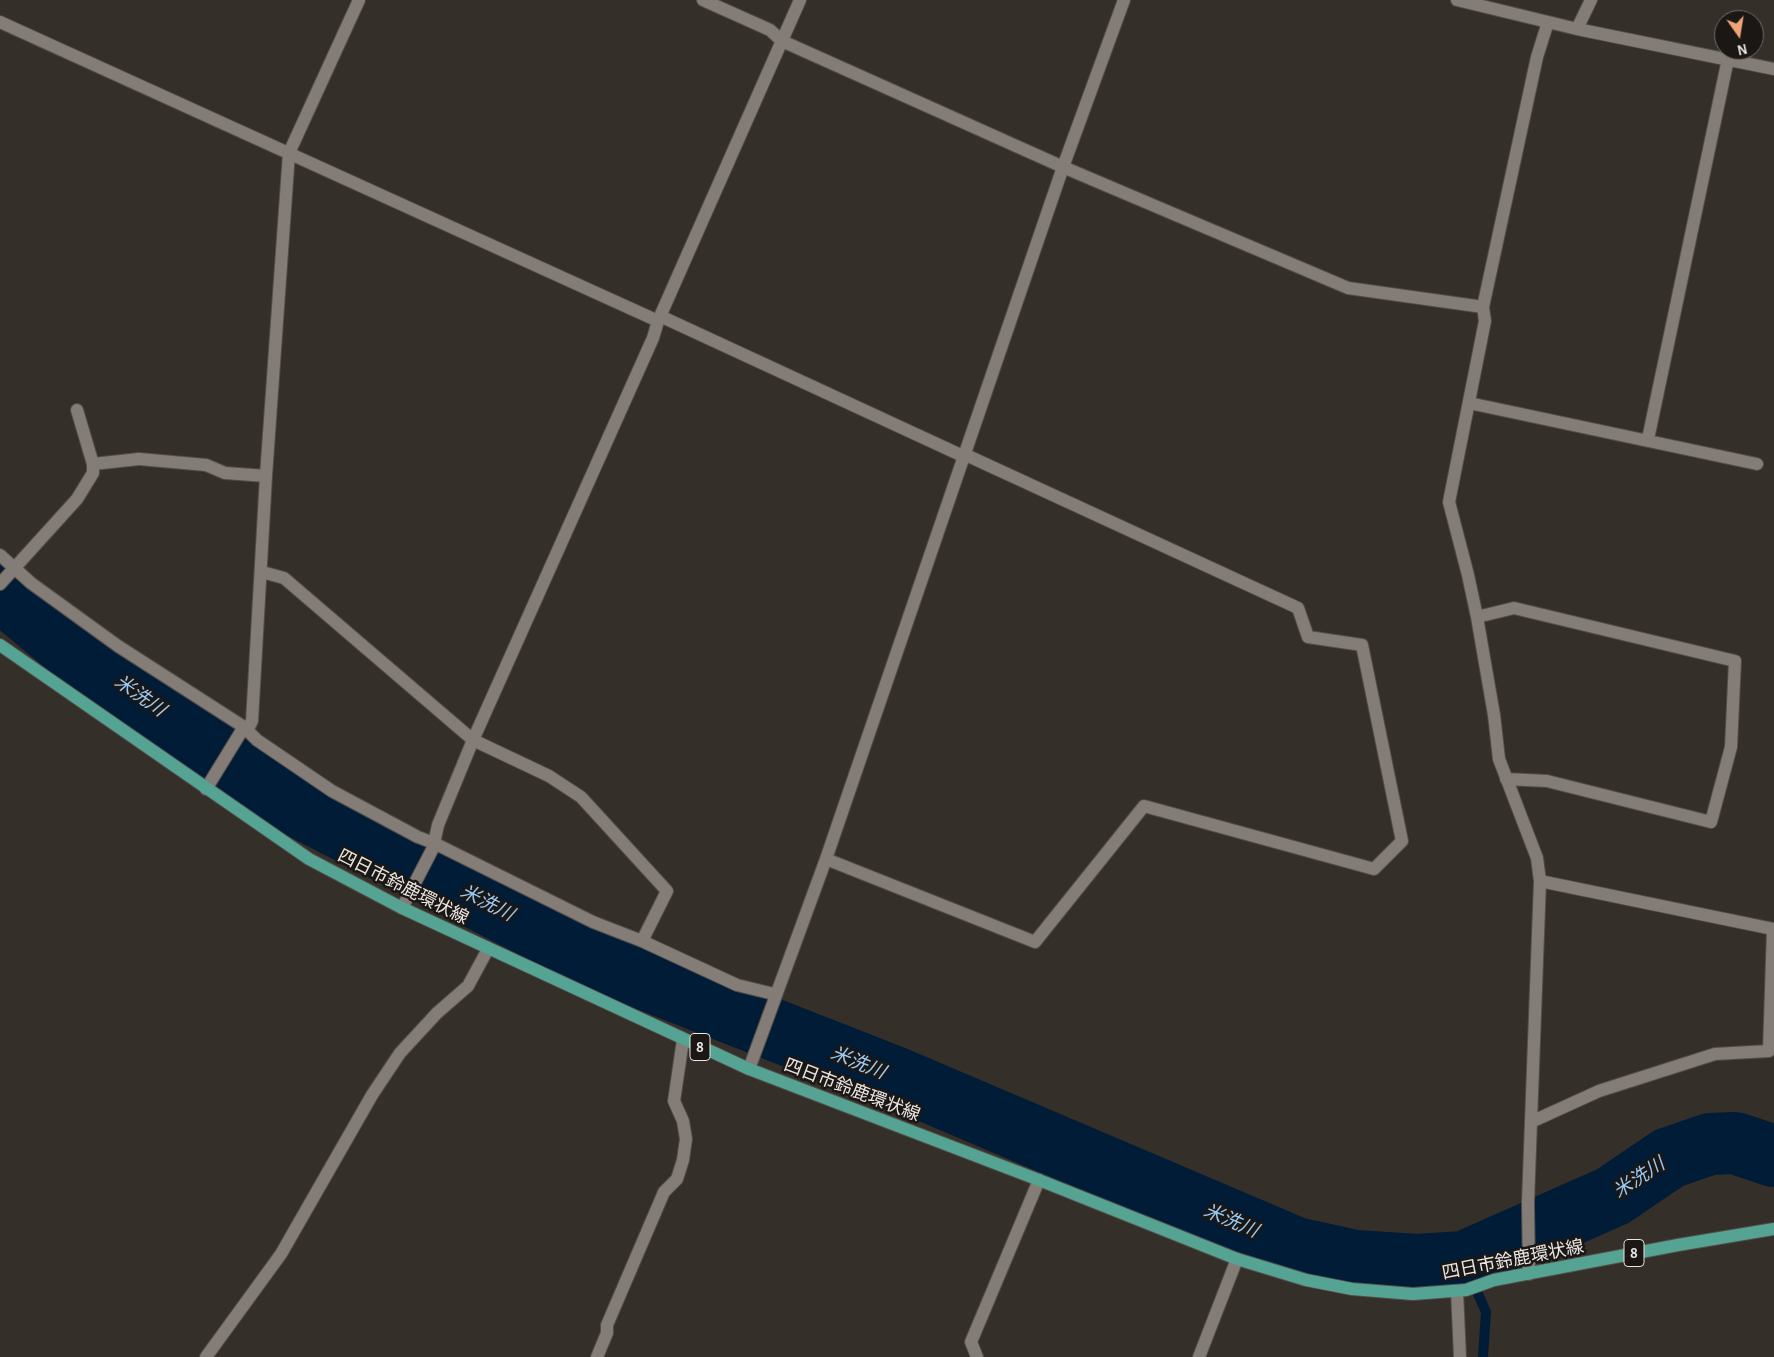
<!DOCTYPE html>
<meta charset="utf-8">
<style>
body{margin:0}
#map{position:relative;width:1774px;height:1357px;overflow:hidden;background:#352f2a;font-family:"Alegreya Sans",sans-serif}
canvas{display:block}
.north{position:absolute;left:1714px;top:10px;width:50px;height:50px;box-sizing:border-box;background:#1a1715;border:1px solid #6d6a67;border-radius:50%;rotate:167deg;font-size:14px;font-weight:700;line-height:20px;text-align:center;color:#eae6e3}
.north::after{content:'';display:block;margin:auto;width:18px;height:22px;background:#efa378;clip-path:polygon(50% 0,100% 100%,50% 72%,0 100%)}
</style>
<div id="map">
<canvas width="1774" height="1357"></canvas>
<div class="north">N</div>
</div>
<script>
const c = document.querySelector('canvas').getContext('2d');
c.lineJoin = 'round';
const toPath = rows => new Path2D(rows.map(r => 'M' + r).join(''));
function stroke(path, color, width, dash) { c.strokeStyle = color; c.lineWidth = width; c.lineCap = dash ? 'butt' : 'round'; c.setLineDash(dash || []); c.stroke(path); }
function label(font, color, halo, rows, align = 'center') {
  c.font = font + ' "Alegreya Sans","Noto Sans JP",sans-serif'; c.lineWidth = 5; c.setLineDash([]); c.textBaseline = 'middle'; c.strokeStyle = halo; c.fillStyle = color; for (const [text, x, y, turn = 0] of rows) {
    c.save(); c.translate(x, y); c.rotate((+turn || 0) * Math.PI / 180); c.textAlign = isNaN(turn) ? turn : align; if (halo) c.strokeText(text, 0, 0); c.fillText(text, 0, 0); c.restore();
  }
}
const stream = toPath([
 [1464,1262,1486,1312,1483,1357]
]);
const river = toPath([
 [0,590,66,645,301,808,601,962,892,1076,1296,1248,1355,1261,1417,1265,1464,1262,1613,1196,1669,1158,1710,1144,1735,1143,1774,1156]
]);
const service = toPath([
 [139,459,206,465],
 [206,1357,281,1254,372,1095,400,1053,437,1013,468,986,488,949],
 [597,1357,607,1333,607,1325,664,1192,677,1179,683,1160,686,1139,683,1121,674,1101,683,1040]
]);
const minor = toPath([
 [703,0,770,30,782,41,1063,167,1348,288,1483,307],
 [1457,0,1577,29,1774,69],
 [0,22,658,321,800,0],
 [1577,29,1591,0],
 [660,316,965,457],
 [1469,403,1757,464],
 [77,410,93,464],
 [1648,439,1728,59],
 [206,465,225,473,266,476],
 [0,555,31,583,118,646,244,727,257,740,332,791,418,837,434,843,593,922,642,941,737,985,774,994],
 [262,572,284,578,473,740,549,776,581,797,667,891,642,941],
 [0,584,77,499,93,473,93,464,139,459],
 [1477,617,1514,608,1735,661,1731,747,1711,822,1547,781,1506,779],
 [247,730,252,721,266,476,289,153,359,0],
 [206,789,244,727],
 [826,859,1035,942,1144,806,1374,869,1402,841,1362,645,1308,637,1298,608,966,455],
 [402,908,433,848,438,825,473,740,653,338,658,321],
 [749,1069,826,859,1063,167,1124,0],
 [1531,1122,1599,1091,1715,1054,1769,1051,1773,929,1540,881],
 [1529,1274,1528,1202,1540,881,1537,858,1499,759,1494,715,1477,617,1468,575,1449,502,1485,321,1483,307,1537,57,1548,22],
 [1457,1291,1460,1357],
 [977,1357,971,1342,1039,1180],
 [1199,1357,1237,1259]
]);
const primary = toPath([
 [0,645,309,859,402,908,749,1069,1039,1180,1237,1259,1306,1280,1352,1289,1413,1294,1466,1290,1494,1280,1678,1245,1774,1229]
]);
const shields = [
 [700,1047,20],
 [1634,1253,20]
];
const shieldNames = [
 ["8",700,1047],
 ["8",1634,1253]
];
const streetNames = [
 ["四日市鈴鹿環状線",403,887,27],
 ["四日市鈴鹿環状線",852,1090,21],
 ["四日市鈴鹿環状線",1513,1260,-11]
];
const waterNames = [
 ["米洗川",140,696,35],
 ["米洗川",487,903,27],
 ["米洗川",858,1063,22],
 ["米洗川",1639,1178,-33],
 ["米洗川",1231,1221,23]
];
stroke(stream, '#001c37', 10);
stroke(river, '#001c37', 62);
stroke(service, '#524d49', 14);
stroke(minor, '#524d49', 14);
stroke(primary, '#524d49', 14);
stroke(service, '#837c77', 12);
stroke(minor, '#837c77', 12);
stroke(primary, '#55a493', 12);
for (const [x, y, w] of shields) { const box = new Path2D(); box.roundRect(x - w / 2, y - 13.5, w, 27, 4); c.fillStyle = '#1a1715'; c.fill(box); stroke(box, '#eae6e3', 1); }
label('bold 16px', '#eae6e3', null, shieldNames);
label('18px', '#eae6e3', '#1a1715', streetNames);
label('italic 19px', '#99caf6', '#1a1715', waterNames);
</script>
